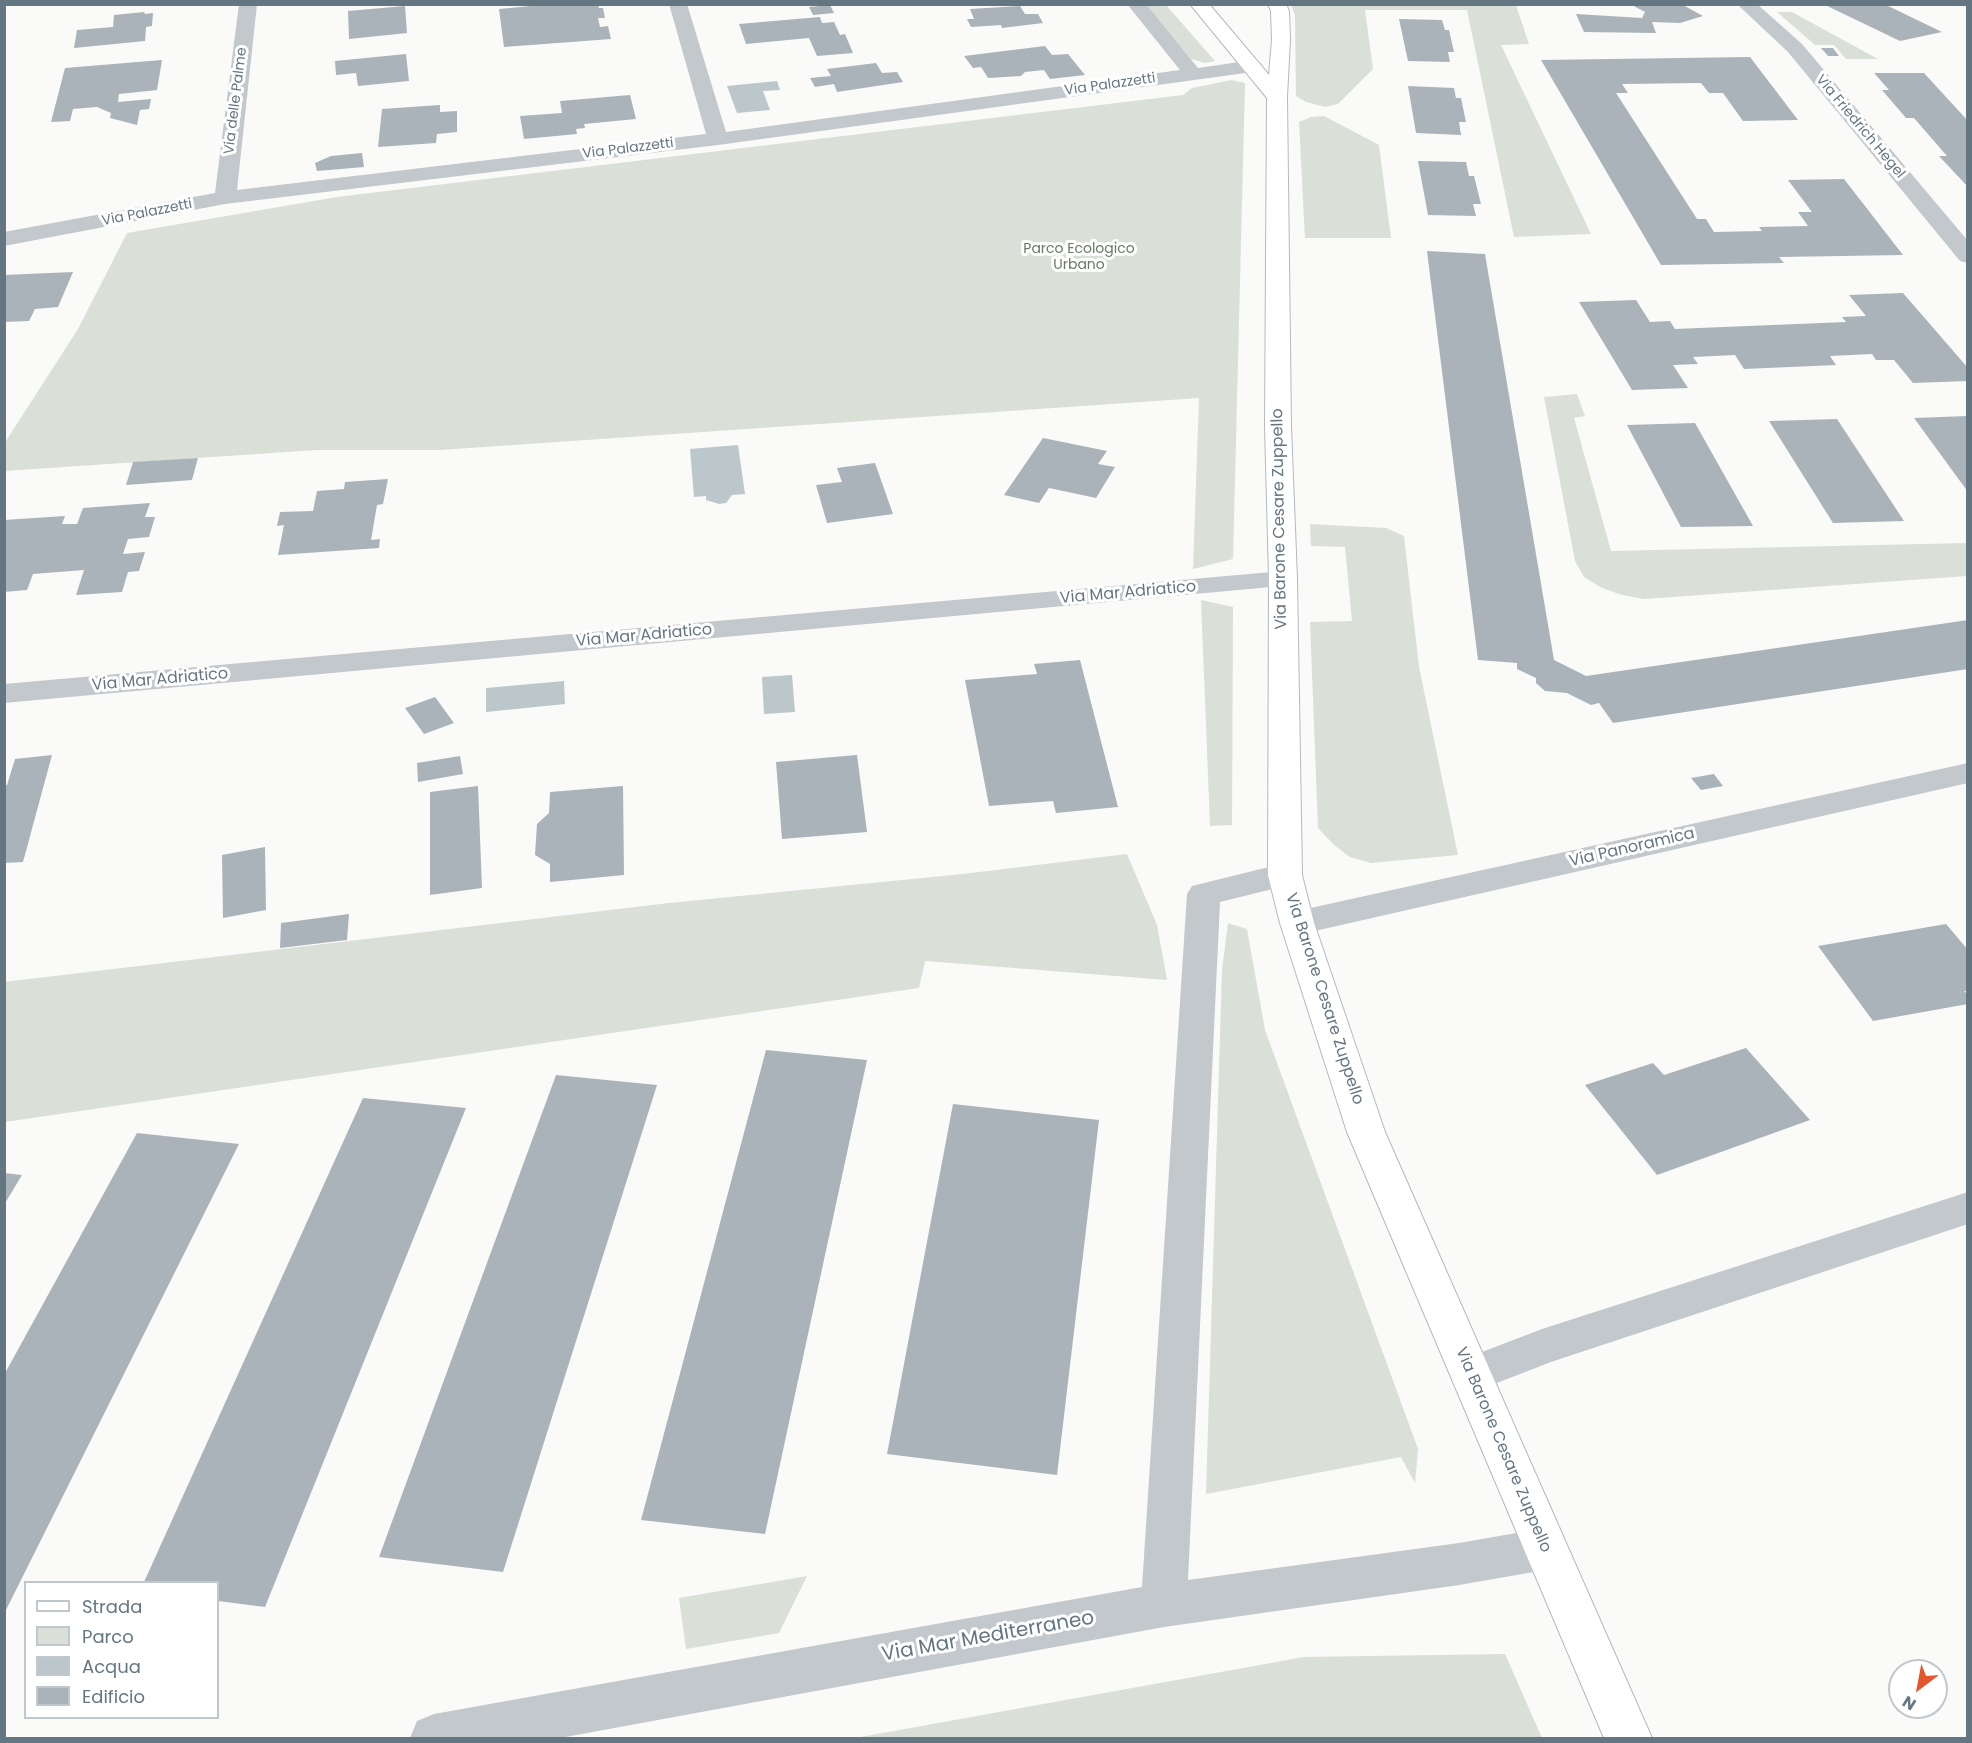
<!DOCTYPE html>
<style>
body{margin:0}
#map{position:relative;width:1972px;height:1743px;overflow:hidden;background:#fafaf8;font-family:Poppins,sans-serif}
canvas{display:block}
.frame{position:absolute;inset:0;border:6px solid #657683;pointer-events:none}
.legend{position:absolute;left:24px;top:1581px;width:195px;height:138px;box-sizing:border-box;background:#fff;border:2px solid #c1c8cd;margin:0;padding:8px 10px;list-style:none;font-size:18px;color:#657683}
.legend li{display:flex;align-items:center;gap:12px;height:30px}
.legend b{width:30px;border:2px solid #c1c8cd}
.north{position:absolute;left:1888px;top:1659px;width:60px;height:60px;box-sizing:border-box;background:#fff;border:2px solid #c1c8cd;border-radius:50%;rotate:212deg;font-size:16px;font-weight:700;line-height:24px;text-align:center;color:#657683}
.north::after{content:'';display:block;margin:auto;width:21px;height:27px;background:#e4572e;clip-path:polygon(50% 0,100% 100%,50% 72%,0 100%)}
</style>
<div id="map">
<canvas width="1972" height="1743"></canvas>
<div class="frame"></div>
<ul class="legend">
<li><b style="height:8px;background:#fff"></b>Strada</li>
<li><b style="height:16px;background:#dadfd7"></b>Parco</li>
<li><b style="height:16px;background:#bbc7cb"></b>Acqua</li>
<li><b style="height:16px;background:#aab3b9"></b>Edificio</li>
</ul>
<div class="north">N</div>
</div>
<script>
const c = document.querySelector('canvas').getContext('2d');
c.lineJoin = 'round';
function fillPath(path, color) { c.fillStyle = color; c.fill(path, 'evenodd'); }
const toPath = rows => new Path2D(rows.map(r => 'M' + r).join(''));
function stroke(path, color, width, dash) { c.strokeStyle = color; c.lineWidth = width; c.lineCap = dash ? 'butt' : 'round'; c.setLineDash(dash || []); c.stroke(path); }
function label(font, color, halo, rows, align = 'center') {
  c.font = font + ' Poppins,sans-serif'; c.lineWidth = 6; c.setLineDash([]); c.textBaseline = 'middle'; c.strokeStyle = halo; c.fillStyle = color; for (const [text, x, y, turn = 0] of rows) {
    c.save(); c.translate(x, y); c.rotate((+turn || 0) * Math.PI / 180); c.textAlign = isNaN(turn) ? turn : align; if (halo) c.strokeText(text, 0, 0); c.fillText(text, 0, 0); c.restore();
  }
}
const green = toPath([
 [1146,5,1166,5,1215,61,1205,63,1191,59],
 [1291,5,1516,5,1529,44,1501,45,1591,234,1514,237,1467,10,1365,10,1373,69,1338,104,1325,107,1306,102,1296,96,1295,16],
 [1777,12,1792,12,1878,59,1846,59,1834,45,1815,45],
 [1231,80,1245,83,1233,559,1193,569,1199,398,440,450,316,450,5,471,4,444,78,329,127,233,337,197,1183,95,1192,88],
 [1324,116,1379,145,1391,238,1305,238,1299,122,1311,117],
 [1577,394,1585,416,1574,418,1611,551,1967,543,1967,576,1644,599,1622,595,1602,588,1584,577,1575,561,1544,397],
 [1310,524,1386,528,1404,536,1419,667,1458,855,1371,863,1350,857,1334,845,1318,828,1310,622,1352,621,1345,547,1311,546],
 [1201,600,1233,607,1232,825,1210,826],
 [1127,854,1157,925,1167,980,925,961,919,988,5,1122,4,982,669,903,963,874],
 [1228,923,1247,929,1265,1030,1418,1449,1415,1483,1401,1457,1206,1494,1222,970],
 [807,1576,779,1633,686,1649,679,1598],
 [1505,1654,1542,1738,855,1738,1304,1657]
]);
const water = toPath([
 [777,81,780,90,763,91,770,110,737,113,727,86],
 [738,445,745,494,732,495,726,503,719,504,706,500,706,496,694,497,690,449],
 [792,675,795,712,764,714,762,677],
 [564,681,565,704,486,712,486,688]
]);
const building = toPath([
 [552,4,598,4,599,8,603,8,605,18,598,18,600,27,608,26,611,39,504,47,499,9],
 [1630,4,1681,4,1703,16,1680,23,1652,22,1656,33,1584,32,1576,14,1642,18,1645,12],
 [1823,4,1884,4,1942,32,1900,41],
 [830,5,834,13,813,15,809,7],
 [405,6,407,33,349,39,348,11],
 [1020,6,1025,14,1038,14,1043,23,1002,28,1001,25,971,27,967,19,974,19,970,9],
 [144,12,145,14,153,13,152,26,146,27,145,41,74,48,77,30,113,27,114,15],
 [820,17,822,23,834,22,840,35,845,34,853,53,817,56,809,38,746,44,739,24],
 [1399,19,1442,20,1445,30,1449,30,1454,52,1448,52,1450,62,1408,61],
 [1045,46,1052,55,1068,54,1085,75,1050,79,1044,70,1025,72,1021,76,988,78,981,67,973,68,964,56],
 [1821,48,1833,48,1839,56,1828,56],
 [406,54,409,81,358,86,356,73,336,75,335,61],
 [1750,57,1798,120,1743,121,1723,93,1709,93,1701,83,1622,84,1628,93,1616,93,1697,219,1706,219,1714,232,1762,231,1759,227,1808,226,1798,212,1812,212,1788,180,1844,179,1903,255,1779,257,1784,263,1661,265,1541,60],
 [162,60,157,90,119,94,118,102,151,99,149,109,140,110,137,125,110,118,111,113,97,107,73,109,70,121,51,122,65,68],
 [876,63,882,73,897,72,903,82,837,92,834,84,815,87,810,78,831,76,827,69],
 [1874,73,1924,73,1968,121,1968,187,1939,156,1947,156,1914,118,1906,118,1882,90,1889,90],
 [1408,86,1454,88,1456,98,1461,98,1466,122,1459,122,1461,135,1416,133],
 [630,95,636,119,584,124,585,128,576,129,577,134,524,139,520,116,562,113,560,101],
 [440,105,440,112,457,111,457,132,437,134,436,143,378,147,382,109],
 [362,153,364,167,317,171,315,163,331,156],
 [1418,161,1466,162,1469,176,1474,176,1481,204,1473,204,1476,216,1428,215],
 [1427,251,1485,254,1554,660,1586,676,1968,620,1968,669,1613,723,1599,703,1591,705,1567,693,1545,691,1536,683,1536,678,1517,669,1517,663,1478,660],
 [73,272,58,307,35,309,29,321,4,322,4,275],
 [1903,293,1968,368,1968,381,1913,383,1894,360,1876,360,1872,354,1830,356,1836,365,1744,369,1735,355,1693,357,1698,364,1673,365,1688,388,1632,390,1579,302,1636,300,1650,322,1670,321,1675,329,1846,322,1842,317,1866,316,1849,295],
 [1968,416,1968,492,1914,418],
 [1837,419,1904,521,1833,523,1769,421],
 [1695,423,1753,526,1681,527,1627,425],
 [1043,438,1107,451,1098,464,1115,467,1096,498,1049,488,1039,503,1004,495],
 [198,458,192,480,126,485,133,462],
 [875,463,893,514,827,523,816,485,842,482,837,468],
 [388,479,383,504,377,505,371,540,380,539,379,548,278,555,284,525,277,526,280,512,313,511,317,491,344,489,345,482],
 [150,503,145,517,155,517,149,537,128,539,123,554,145,552,139,571,128,572,122,592,76,595,84,570,33,574,27,590,4,592,4,520,65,516,62,524,77,524,83,508],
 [1080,660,1118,807,1056,813,1053,801,989,806,965,680,1037,674,1034,664],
 [435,697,454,723,424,734,405,708],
 [52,755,23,862,4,863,4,785,7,785,15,759],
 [857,755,867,832,782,839,776,762],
 [460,756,463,774,418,782,417,763],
 [1714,774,1723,786,1701,790,1691,778],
 [478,786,482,888,430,895,430,792],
 [623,786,624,875,550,882,550,864,535,855,537,824,549,813,550,792],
 [265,847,266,910,223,918,222,855],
 [349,914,347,940,280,948,281,923],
 [1946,924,1968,950,1968,991,1964,991,1968,995,1968,1004,1873,1021,1818,946],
 [1746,1048,1810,1120,1657,1175,1585,1085,1653,1063,1664,1075],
 [766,1050,867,1060,765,1534,641,1520],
 [556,1075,657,1085,503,1572,379,1557],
 [363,1098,466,1108,265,1607,218,1601,218,1582,144,1582],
 [953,1104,1099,1120,1057,1475,887,1454],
 [137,1133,239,1144,4,1614,4,1375],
 [4,1173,22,1175,4,1205]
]);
const service = toPath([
 [1968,1192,1968,1224,1551,1362,1471,1393,1456,1388,1450,1375,1456,1362,1542,1329,1968,1192]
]);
const minor = toPath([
 [239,4,257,4,237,190,706,134,669,4,687,4,726,132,1180,70,1127,4,1146,4,1198,68,1253,60,1260,62,1263,66,1260,70,1253,72,718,145,225,204,4,246,4,232,215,193,239,4],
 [1737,4,1757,4,1802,44,1968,241,1968,263,1960,261,1788,52,1737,4],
 [1283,571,1293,573,1297,579,1293,585,4,703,4,684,1283,571],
 [1968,763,1968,783,1297,935,1285,932,1280,923,1285,914,1297,911,1968,763],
 [1285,863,1297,867,1302,875,1297,883,1220,902,1188,1580,1459,1543,1545,1528,1561,1534,1567,1549,1561,1564,1545,1570,1459,1585,1164,1627,560,1738,410,1738,417,1721,434,1714,1142,1587,1187,894,1192,886,1285,863]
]);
const secondary = toPath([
 [1190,4,1209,4,1269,75,1272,40,1271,11,1268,4,1286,4,1289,11,1290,40,1287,97,1291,426,1297,579,1302,875,1314,923,1385,1132,1652,1738,1604,1738,1347,1132,1280,923,1268,875,1269,579,1265,426,1267,98,1190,4]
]);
const farStreetnames = [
 ["Via Palazzetti",1110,85,-8],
 ["Via delle Palme",236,101,-83],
 ["Via Friedrich Hegel",1860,127,50],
 ["Via Palazzetti",628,149,-7],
 ["Via Palazzetti",147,213,-11]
];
const farParknames = [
 ["Parco Ecologico",1079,249],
 ["Urbano",1079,265]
];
const streetNames = [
 ["Via Barone Cesare Zuppello",1280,519,-91],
 ["Via Mar Adriatico",1128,593,-5],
 ["Via Mar Adriatico",644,636,-5],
 ["Via Mar Adriatico",160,680,-5],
 ["Via Panoramica",1632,848,-13],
 ["Via Barone Cesare Zuppello",1324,999,72],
 ["Via Barone Cesare Zuppello",1503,1450,67]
];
const nearStreetnames = [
 ["Via Mar Mediterraneo",988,1637,-10]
];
fillPath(green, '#dadfd7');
fillPath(water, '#bbc7cb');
fillPath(building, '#aab3b9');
stroke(secondary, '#b3babf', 2);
fillPath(service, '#c3c8cc');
fillPath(minor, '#c3c8cc');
fillPath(secondary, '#fff');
label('14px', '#657683', '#fff', farStreetnames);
label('14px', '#687a64', '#fff', farParknames);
label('16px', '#657683', '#fff', streetNames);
label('20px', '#657683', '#fff', nearStreetnames);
</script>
